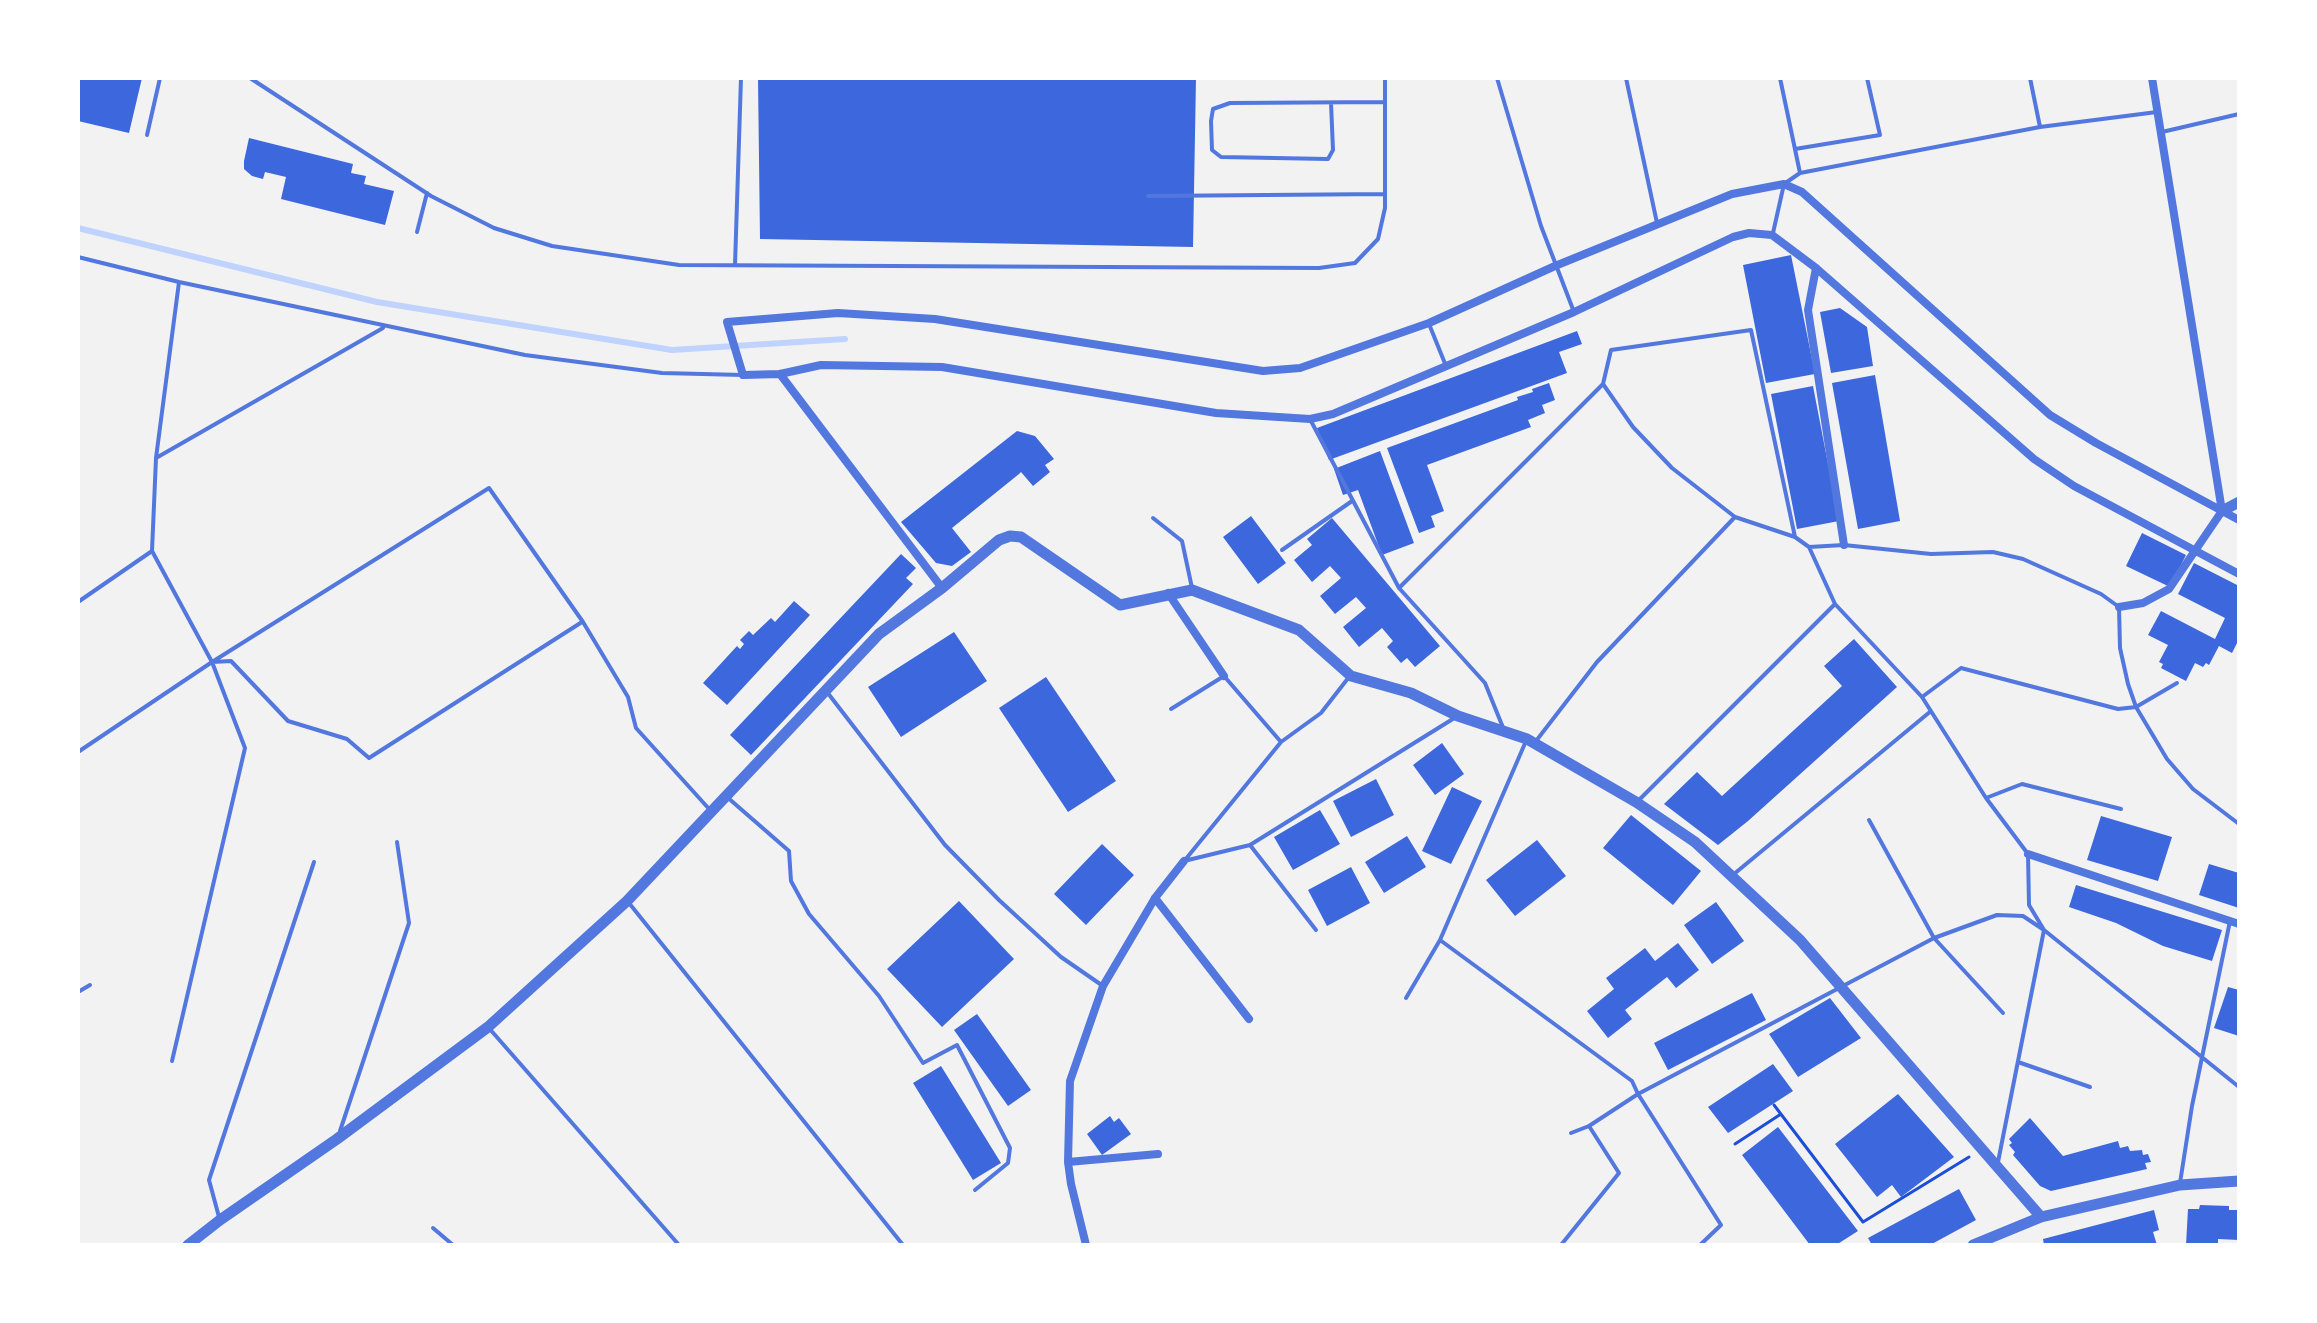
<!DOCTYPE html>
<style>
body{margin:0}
#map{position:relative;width:2317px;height:1323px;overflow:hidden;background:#f2f2f2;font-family:"Varela Round",sans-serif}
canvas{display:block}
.frame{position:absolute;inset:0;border:80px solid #fff;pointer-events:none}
</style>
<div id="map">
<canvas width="2317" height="1323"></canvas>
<div class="frame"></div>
</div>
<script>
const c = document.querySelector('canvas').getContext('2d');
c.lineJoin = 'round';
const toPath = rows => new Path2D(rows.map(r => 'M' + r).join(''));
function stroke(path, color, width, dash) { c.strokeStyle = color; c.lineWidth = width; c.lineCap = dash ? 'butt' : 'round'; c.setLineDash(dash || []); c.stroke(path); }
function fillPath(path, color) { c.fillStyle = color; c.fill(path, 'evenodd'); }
const stream = toPath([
 [78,228,377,302,672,350,845,339]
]);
const building = toPath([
 [78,78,142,78,129,133,78,121],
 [758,78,1196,78,1193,247,760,239],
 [249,138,353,164,351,173,366,176,364,184,394,191,385,225,281,199,286,177,265,172,263,179,252,176,244,169,244,161],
 [1791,255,1815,374,1766,383,1743,265],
 [1840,308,1867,327,1873,366,1831,373,1820,312],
 [1577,331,1582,344,1559,352,1567,373,1329,460,1317,428],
 [1875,375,1900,521,1858,529,1832,383],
 [1549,383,1555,400,1542,405,1545,413,1528,420,1531,427,1427,465,1444,511,1431,516,1435,527,1419,533,1387,448,1518,400,1517,397,1533,392,1532,389],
 [1813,386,1839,521,1797,529,1771,394],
 [1017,431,1035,436,1054,459,1045,465,1050,472,1033,486,1021,472,1019,474,952,528,971,552,952,566,936,563,901,522],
 [1380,451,1414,543,1382,555,1358,490,1343,495,1334,469],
 [1251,516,1286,563,1258,584,1223,537],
 [1332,518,1440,646,1415,667,1407,658,1401,663,1387,647,1393,641,1382,628,1359,647,1343,627,1366,608,1356,597,1335,614,1320,596,1341,578,1330,566,1312,582,1294,560,1312,545,1307,539],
 [2142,533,2186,555,2170,587,2126,566],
 [901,554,916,568,906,578,913,584,751,755,730,735],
 [2194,563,2239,586,2239,639,2232,653,2219,646,2209,665,2206,663,2203,667,2195,663,2186,681,2161,668,2163,664,2159,662,2168,645,2148,635,2161,611,2215,639,2225,618,2178,594],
 [794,601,810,615,727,705,703,683,737,646,740,649,744,644,740,640,749,631,753,635,771,618,775,622],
 [954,632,987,681,901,737,868,687],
 [1854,639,1897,687,1748,821,1718,845,1664,804,1697,772,1722,796,1842,686,1824,666],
 [1046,677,1116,781,1068,812,999,708],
 [1442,743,1464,774,1435,795,1413,765],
 [1376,779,1394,815,1351,837,1333,801],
 [1452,787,1482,801,1451,864,1422,851],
 [1320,810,1340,844,1293,870,1274,837],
 [1631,815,1701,871,1673,905,1603,848],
 [2101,816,2172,837,2158,881,2087,860],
 [1407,836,1426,867,1384,893,1365,862],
 [1537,840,1566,876,1515,916,1486,880],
 [1102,844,1134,875,1086,925,1054,894],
 [2209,864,2239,873,2239,908,2199,895],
 [1351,867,1370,903,1327,926,1308,890],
 [2076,885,2222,930,2212,961,2163,946,2116,923,2069,907],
 [959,901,1014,959,942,1027,887,969],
 [1716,902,1744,941,1712,964,1684,925],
 [1678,943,1699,970,1676,988,1667,977,1625,1010,1632,1019,1608,1038,1587,1011,1614,989,1606,978,1645,948,1655,961],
 [2228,987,2239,990,2239,1036,2214,1028],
 [1752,993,1766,1020,1668,1070,1654,1043],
 [1830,998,1861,1038,1798,1077,1769,1034],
 [977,1014,1031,1090,1008,1106,954,1030],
 [1773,1064,1793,1091,1728,1133,1708,1107],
 [941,1066,1001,1163,973,1180,913,1083],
 [1898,1094,1954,1157,1901,1197,1892,1185,1877,1197,1835,1144],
 [1110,1116,1114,1122,1119,1118,1131,1134,1102,1155,1087,1134],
 [2030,1118,2063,1156,2118,1141,2120,1148,2128,1146,2130,1151,2142,1150,2143,1155,2148,1154,2151,1162,2145,1163,2147,1169,2051,1191,2040,1186,2013,1155,2015,1152,2009,1145,2012,1143,2009,1139],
 [1778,1127,1858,1231,1836,1245,1810,1245,1742,1155],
 [1959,1189,1976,1220,1930,1245,1872,1245,1868,1238],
 [2200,1205,2229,1206,2229,1210,2239,1210,2239,1240,2218,1239,2218,1245,2186,1245,2188,1209,2199,1209],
 [2154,1210,2159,1230,2153,1232,2157,1245,2044,1245,2043,1239]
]);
const path = toPath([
 [1774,1105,1863,1222,1969,1157],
 [1735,1144,1781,1114]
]);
const service = toPath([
 [250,78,431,196,494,228,552,246,679,265,1319,268,1355,263,1378,239,1385,208,1385,78],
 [1497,78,1541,226,1574,312],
 [1626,78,1657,223],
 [1780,78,1800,173],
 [2030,78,2040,127,2157,112],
 [1331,103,1333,150,1328,159,1221,157,1212,150,1211,121,1213,109,1230,103,1385,102],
 [2162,132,2239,114],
 [147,135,160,78],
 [1795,149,1880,135,1867,78],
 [1148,196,1385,194],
 [417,232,427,193],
 [1773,233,1784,184,1800,173,2040,127],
 [78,257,179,282,525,355,662,373,743,375],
 [735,265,741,78],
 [179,282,156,458,152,551,212,662,231,661,288,721,347,739,369,758,582,622],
 [1429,324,1446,366],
 [1603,384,1611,350,1751,330,1795,537],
 [1311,421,1399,588,1485,683,1504,730],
 [156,458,383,328],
 [1153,518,1182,541,1192,588],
 [1809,547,1835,604,1922,697,1986,798,2028,854,2029,905,2044,930,2239,1087],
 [1282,550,1352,501],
 [1399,588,1603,384,1633,427,1672,468,1735,517,1795,537,1809,547,1844,545,1931,554,1993,552,2023,559,2101,594,2119,607,2120,648,2128,684,2136,707,2167,759,2193,789,2239,824],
 [78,602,152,551],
 [827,692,945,845,999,900,1061,957,1103,986],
 [1922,697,1961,668,2118,709,2136,707,2177,683],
 [1171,709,1224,676,1281,742],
 [1536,741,1597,662,1734,518],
 [78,752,212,662,489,488,583,622,628,697,636,728,710,810],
 [727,797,789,851,791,881,809,914,879,996,923,1063,957,1045,1010,1148,1008,1163,975,1190],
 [1986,798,2022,784,2121,809],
 [1638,801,1835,604],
 [1869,820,1934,938,2003,1013],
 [1250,845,1316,930],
 [1185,860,1281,742,1321,713,1349,677],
 [1184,861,1250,845,1456,717],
 [1734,874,1931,711],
 [629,903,903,1245],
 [1440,940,1632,1081,1638,1094,1721,1225,1700,1245],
 [78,992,90,985],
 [1406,998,1440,940,1526,741],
 [488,1027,679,1245],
 [172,1061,245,748,212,662],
 [2018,1062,2090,1087],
 [340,1131,409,923,397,842],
 [1571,1133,1589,1126],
 [2180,1183,2192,1106,2230,921],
 [219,1217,209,1180,314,862],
 [433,1228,453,1245],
 [1561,1245,1619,1173,1589,1126,1638,1094,1934,938,1997,915,2023,916,2044,930,1998,1162]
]);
const minor = toPath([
 [1816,268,1808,310,1844,545],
 [780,374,942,588],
 [2239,520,2096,443,2050,415,1802,192,1784,184,1732,194,1555,266,1429,323,1300,368,1263,371,935,319,838,313,727,322,743,375,780,374,821,365,942,367,1216,413,1310,419,1333,414,1574,312,1733,237,1749,233,1772,235,1816,268,2034,459,2074,486,2239,574],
 [1168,593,1224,676],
 [2119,607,2143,603,2169,589,2222,511,2152,78],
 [2028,854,2239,924],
 [1155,898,1249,1019],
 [1068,1162,1158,1154],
 [1086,1245,1071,1184,1068,1162,1070,1081,1103,986,1155,898,1184,861]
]);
const tertiary = toPath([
 [2222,511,2239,502],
 [188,1245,220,1220,337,1139,488,1027,627,901,879,634,942,588,999,540,1010,536,1021,537,1120,605,1192,590,1299,630,1351,676,1411,693,1458,716,1527,739,1636,802,1695,842,1800,940,2041,1217],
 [1973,1245,2041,1217,2067,1211,2180,1185,2239,1181]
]);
stroke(stream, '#bfd3fe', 6);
fillPath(building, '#3d67dc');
stroke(path, '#1d4ed8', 3);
stroke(service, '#5277de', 4);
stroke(minor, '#5277de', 8);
stroke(tertiary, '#5277de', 11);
</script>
